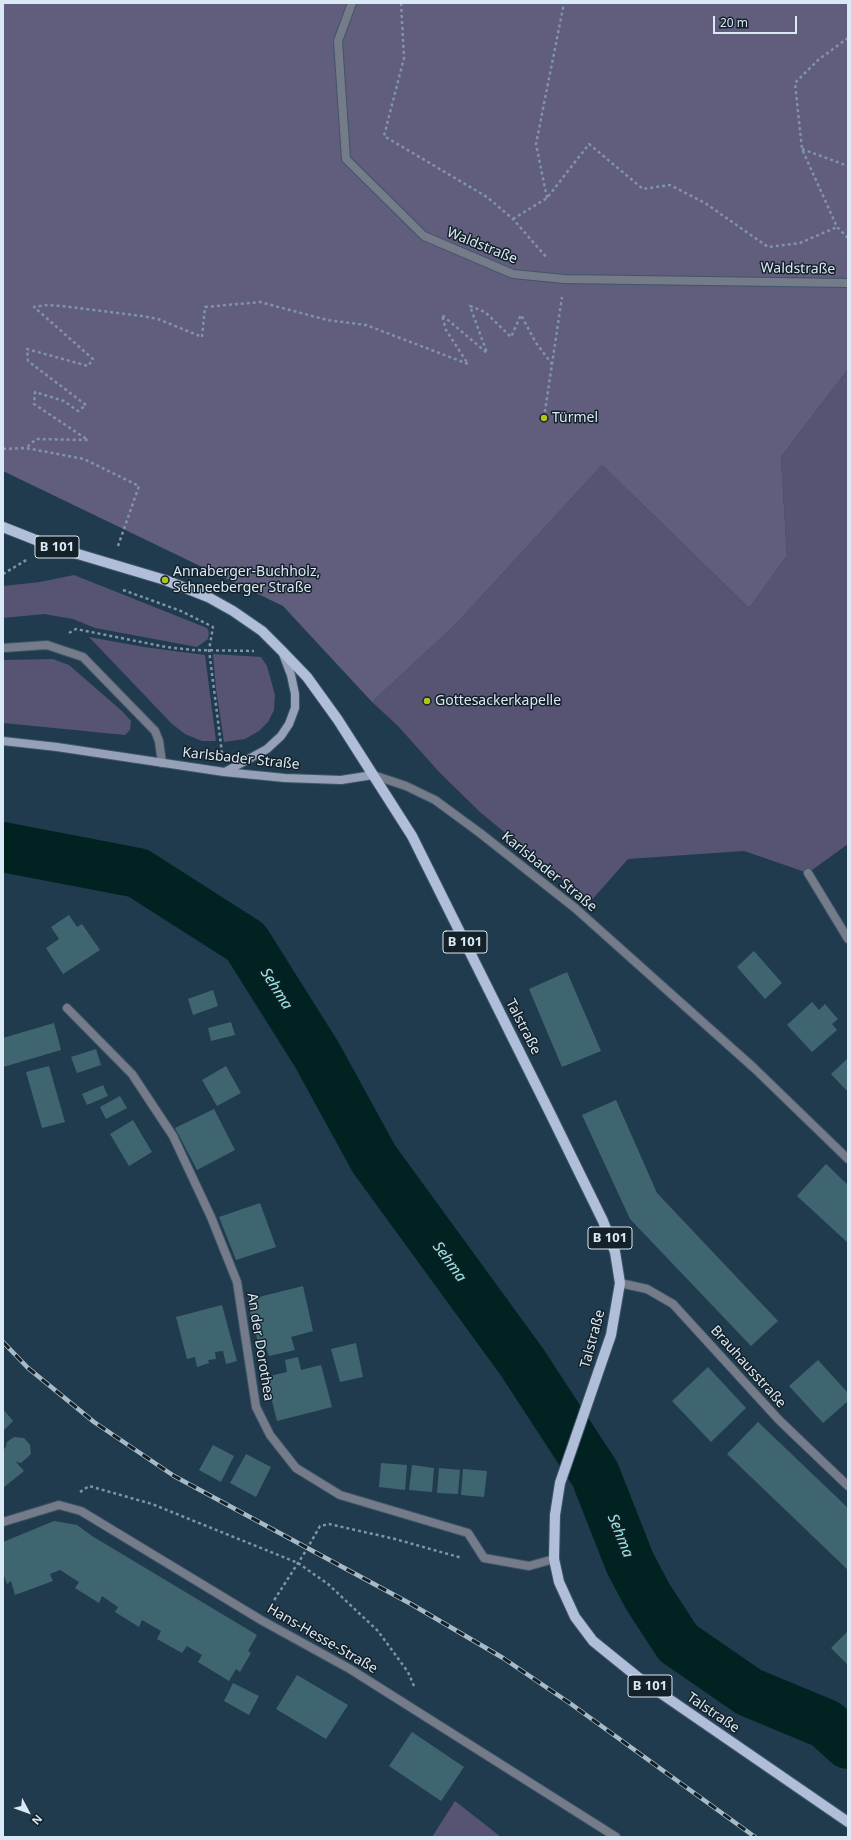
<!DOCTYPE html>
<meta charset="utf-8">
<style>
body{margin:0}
#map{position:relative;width:851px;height:1840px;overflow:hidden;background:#203b4e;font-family:"Noto Sans",sans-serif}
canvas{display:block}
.frame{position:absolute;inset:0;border:4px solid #d9e9f5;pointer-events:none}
.north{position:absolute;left:8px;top:1792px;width:40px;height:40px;-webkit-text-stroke:3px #152129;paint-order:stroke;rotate:131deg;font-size:11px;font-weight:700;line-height:16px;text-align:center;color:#d9e9f5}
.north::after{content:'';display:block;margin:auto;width:14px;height:18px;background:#d9e9f5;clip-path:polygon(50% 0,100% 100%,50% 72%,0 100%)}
.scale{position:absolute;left:713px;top:16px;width:84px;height:18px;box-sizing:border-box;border:2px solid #d9e9f5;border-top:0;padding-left:5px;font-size:12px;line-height:14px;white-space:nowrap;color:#d9e9f5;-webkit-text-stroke:3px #152129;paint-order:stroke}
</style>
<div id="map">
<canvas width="851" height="1840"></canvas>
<div class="frame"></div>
<div class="north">N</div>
<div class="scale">20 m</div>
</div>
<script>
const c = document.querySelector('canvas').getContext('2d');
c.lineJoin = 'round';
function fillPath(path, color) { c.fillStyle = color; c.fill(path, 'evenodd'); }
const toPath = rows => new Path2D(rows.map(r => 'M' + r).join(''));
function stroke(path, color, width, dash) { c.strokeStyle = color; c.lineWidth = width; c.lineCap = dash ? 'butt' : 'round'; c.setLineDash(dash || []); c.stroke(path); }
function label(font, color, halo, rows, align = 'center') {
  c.font = font + ' "Noto Sans",sans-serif'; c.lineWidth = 3; c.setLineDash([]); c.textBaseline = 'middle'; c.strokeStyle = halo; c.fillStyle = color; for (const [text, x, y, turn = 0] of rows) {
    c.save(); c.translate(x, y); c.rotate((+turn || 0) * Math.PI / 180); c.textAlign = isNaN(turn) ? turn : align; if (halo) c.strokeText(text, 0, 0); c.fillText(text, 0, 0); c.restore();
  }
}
const green = toPath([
 [848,369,848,844,808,873,744,851,628,859,590,902,481,813,440,773,398,726,372,702,456,624,602,465,749,608,787,556,781,457],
 [74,575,207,628,209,632,208,639,197,647,95,628,73,619,44,614,3,618,3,586,40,582],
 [89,637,144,647,205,655,216,741,202,741,185,734,172,724],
 [213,654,261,657,267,666,275,695,274,710,268,722,259,731,245,739,224,742,216,689],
 [53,659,69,665,122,711,131,721,130,730,125,735,3,723,3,660],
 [455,1801,501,1837,432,1837]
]);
const forest = toPath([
 [3,3,848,3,848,369,781,457,787,556,749,608,602,465,456,624,372,702,283,606,3,471]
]);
const river = toPath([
 [3,847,138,873,246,942,317,1055,374,1159,522,1362,595,1474,630,1563,648,1597,678,1643,749,1692,826,1724,848,1744]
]);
const building = toPath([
 [69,915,77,927,82,924,100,950,63,974,46,948,59,939,51,927],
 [754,951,782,983,765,999,737,967],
 [567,972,601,1051,562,1067,529,989],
 [213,990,218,1006,193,1015,188,999],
 [812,1002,819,1010,825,1004,838,1019,832,1024,837,1030,812,1052,787,1025],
 [231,1022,235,1035,211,1041,208,1028],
 [54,1023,61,1050,3,1067,3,1038],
 [96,1049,101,1065,77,1073,71,1057],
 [848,1058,848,1092,831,1074],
 [49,1066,65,1122,42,1128,26,1072],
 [226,1066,241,1093,217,1106,202,1080],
 [103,1085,108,1096,87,1105,82,1094],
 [120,1096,127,1108,106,1119,100,1107],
 [616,1100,657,1193,778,1321,751,1346,630,1219,582,1115],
 [214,1109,235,1150,197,1170,175,1128],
 [133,1120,152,1152,129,1166,110,1134],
 [826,1164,848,1185,848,1243,797,1196],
 [260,1203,276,1247,236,1260,219,1217],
 [303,1286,313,1331,291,1337,295,1350,269,1356,265,1344,259,1346,247,1300],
 [222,1305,237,1361,226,1364,223,1351,215,1352,216,1359,208,1360,209,1363,197,1367,195,1357,187,1359,176,1317],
 [356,1343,363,1377,340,1382,331,1349],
 [298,1357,301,1370,321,1365,332,1407,277,1421,266,1377,287,1372,285,1360],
 [818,1360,848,1393,848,1401,823,1423,789,1386],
 [708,1367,746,1408,711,1442,672,1401],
 [3,1409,13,1421,3,1431],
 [758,1422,848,1508,848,1570,727,1454],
 [14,1437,24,1438,30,1445,31,1454,21,1463,16,1462,24,1471,3,1488,3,1447,5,1449,7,1442],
 [213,1445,234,1456,221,1482,199,1470],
 [246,1454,271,1467,256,1497,230,1483],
 [381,1463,407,1465,405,1490,379,1487],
 [412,1465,434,1468,432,1492,409,1490],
 [439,1468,460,1470,458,1494,437,1493],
 [463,1469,487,1471,484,1497,461,1495],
 [54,1521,77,1525,92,1536,257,1635,248,1651,251,1653,240,1672,236,1669,229,1681,198,1662,202,1655,187,1646,182,1653,157,1639,161,1631,142,1620,139,1627,115,1612,118,1607,102,1596,99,1603,75,1588,79,1582,60,1570,50,1574,53,1581,15,1595,11,1581,7,1584,3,1573,3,1542],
 [848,1631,848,1665,831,1648],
 [297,1675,348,1705,326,1739,276,1709],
 [233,1683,259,1696,249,1715,224,1701],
 [412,1732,464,1767,441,1801,389,1766]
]);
const path = toPath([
 [401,3,404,58,384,136,487,197,513,219,547,258],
 [848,38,818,60,795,83,802,149,837,227,848,238],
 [802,149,848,166],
 [547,198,536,144,564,3],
 [513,219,547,198,589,144,643,189,670,185,705,203,768,247,800,243,837,227],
 [544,418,562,297],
 [3,449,26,448],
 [118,546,139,486,84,459,26,448,36,439,88,440,34,404,35,392,64,401,78,411,86,405,28,361,27,349,88,366,93,359,34,307,47,305,62,306,142,316,158,319,202,337,205,307,260,302,327,320,366,325,468,364,446,330,442,315,487,353,470,306,485,312,511,337,521,315,536,343,552,364],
 [3,574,28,559],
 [123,590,181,611,213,627,209,650,222,753],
 [69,633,76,629,166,647,193,650,254,651],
 [80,1492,89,1486,152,1504,298,1563,328,1584,378,1631,408,1672,414,1686],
 [271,1605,307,1549,320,1526,329,1524,395,1539,462,1558]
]);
const lane = toPath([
 [808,873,848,939]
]);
const street = toPath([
 [352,3,338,41,346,159,424,236,513,274,564,279,848,283],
 [3,648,47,645,83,657,155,731,159,741,162,763],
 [373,775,406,786,435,800,480,833,575,908,754,1068,848,1159],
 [67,1008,132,1074,173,1136,211,1217,237,1282,256,1407,270,1435,296,1468,340,1495,468,1533,484,1558,529,1566,554,1559],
 [620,1283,647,1289,673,1304,779,1420,848,1486],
 [3,1522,59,1505,81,1511,261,1620,350,1669,616,1837]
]);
const secondary = toPath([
 [3,741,57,747,224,772,285,778,341,780,373,775],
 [225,772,267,749,281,736,289,724,295,708,295,694,291,675,283,654]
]);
const primary = toPath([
 [3,527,51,546,165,580,208,597,233,611,262,631,282,651,307,677,338,720,412,836,550,1113,603,1221,615,1252,620,1283,611,1335,560,1483,555,1515,554,1559,559,1582,575,1617,593,1641,640,1679,848,1822]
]);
const rail = toPath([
 [3,1342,28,1368,94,1422,174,1476,411,1604,503,1658,571,1704,755,1837]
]);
const markers = [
 [544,418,4,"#abc615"],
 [165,580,4,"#abc615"],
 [427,701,4,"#abc615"]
];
const shields = [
 [57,547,44],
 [465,942,44],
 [610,1238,44],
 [650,1686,44]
];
const shieldNames = [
 ["B 101",57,547],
 ["B 101",465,942],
 ["B 101",610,1238],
 ["B 101",650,1686]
];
const streetNames = [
 ["Waldstraße",482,246,22],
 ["Waldstraße",798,269,1],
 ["Karlsbader Straße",241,759,6],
 ["Karlsbader Straße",549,872,39],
 ["Talstraße",523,1027,63],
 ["Talstraße",593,1339,-75],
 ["An der Dorothea",260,1347,81],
 ["Brauhausstraße",748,1367,48],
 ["Hans-Hesse-Straße",322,1639,30],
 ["Talstraße",713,1713,34]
];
const poiNames = [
 ["Türmel",552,418],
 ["Annaberger-Buchholz,",173,572],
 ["Schneeberger Straße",173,588],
 ["Gottesackerkapelle",435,701]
];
const waterNames = [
 ["Sehma",276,989,58],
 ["Sehma",449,1262,54],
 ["Sehma",620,1536,68]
];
fillPath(green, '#565373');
fillPath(forest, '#605d7d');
stroke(river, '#002322', 50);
fillPath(building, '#3f6670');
stroke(lane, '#3e5769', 10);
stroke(street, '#3e5769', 10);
stroke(secondary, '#3e5769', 10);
stroke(primary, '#3e5769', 12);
stroke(path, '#7f94a4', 2.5, [3, 3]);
stroke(lane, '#757b89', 8);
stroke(street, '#757b89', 8);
stroke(secondary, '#96a1b7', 8);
stroke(primary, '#b0beda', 10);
stroke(rail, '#a7bac8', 4.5);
stroke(rail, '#152129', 3, [9]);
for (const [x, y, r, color] of markers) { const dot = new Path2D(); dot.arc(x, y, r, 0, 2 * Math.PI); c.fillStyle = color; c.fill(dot); stroke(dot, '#152129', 1.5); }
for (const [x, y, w] of shields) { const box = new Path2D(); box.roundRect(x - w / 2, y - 11, w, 22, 3); c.fillStyle = '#152129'; c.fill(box); stroke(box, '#d9e9f5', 1); }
label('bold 13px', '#d9e9f5', null, shieldNames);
label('14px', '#d9e9f5', '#152129', streetNames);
label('14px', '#d9e9f5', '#152129', poiNames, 'left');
label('italic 15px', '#99ece7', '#152129', waterNames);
</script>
